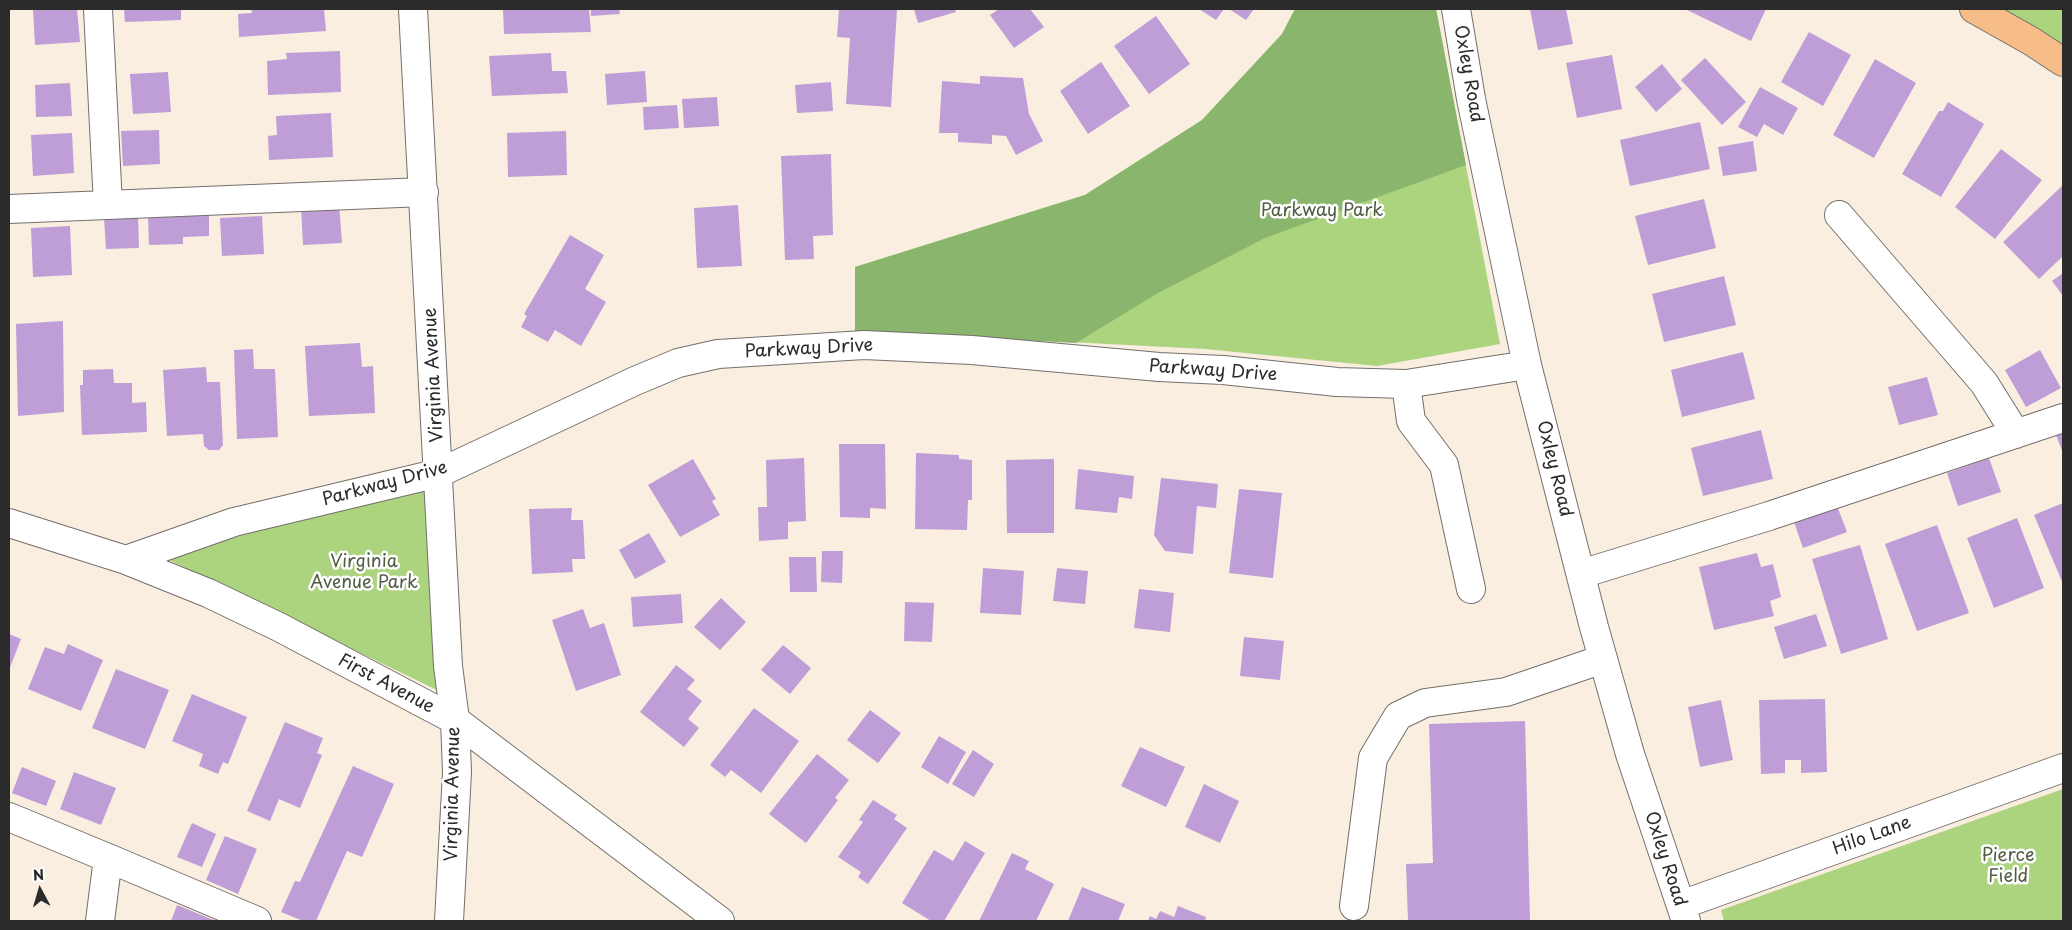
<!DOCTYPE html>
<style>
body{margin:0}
#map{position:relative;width:2072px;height:930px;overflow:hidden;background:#faeee1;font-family:"Playpen Sans",sans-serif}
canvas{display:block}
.frame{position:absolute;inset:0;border:10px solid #2b2b2b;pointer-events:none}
.north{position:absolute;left:15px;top:865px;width:50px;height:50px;-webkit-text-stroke:4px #fff;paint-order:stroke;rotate:354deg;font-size:14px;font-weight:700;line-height:20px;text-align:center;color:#2b2b2b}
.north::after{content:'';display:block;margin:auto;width:18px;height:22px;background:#2b2b2b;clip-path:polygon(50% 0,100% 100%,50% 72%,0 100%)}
</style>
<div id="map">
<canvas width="2072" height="930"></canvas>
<div class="frame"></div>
<div class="north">N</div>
</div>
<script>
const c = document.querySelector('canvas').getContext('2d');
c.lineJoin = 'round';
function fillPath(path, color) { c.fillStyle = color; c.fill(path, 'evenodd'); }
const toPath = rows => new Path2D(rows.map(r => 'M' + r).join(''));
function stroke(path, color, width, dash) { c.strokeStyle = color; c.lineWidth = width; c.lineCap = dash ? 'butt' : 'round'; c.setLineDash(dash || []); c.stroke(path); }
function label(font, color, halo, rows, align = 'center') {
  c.font = font + ' "Playpen Sans",sans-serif'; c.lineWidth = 5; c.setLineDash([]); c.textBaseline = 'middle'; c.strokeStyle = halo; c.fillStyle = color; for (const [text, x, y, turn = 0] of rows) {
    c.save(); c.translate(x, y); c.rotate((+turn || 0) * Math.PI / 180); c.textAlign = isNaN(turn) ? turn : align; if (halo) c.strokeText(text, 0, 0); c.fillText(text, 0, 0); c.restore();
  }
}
const green = toPath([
 [1295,9,1436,9,1500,344,1377,366,1205,349,855,331,855,267,1085,195,1202,120,1282,34],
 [1974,9,2063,9,2063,62],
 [432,482,445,694,165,558,196,544],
 [2063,789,2063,921,1724,921,1721,910]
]);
const forest = toPath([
 [1295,9,1436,9,1466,165,1265,238,1158,293,1076,343,855,331,855,267,1085,195,1202,120,1282,34]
]);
const building = toPath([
 [33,9,77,9,80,42,35,45],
 [124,9,181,9,181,20,125,22],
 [251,9,324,9,326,31,239,37,238,14,252,13],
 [503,9,589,9,591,32,504,34],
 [591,9,619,9,620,14,591,16],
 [839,9,897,9,891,107,846,104,850,38,837,37],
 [914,9,955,9,956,12,918,23],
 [999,9,1030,9,1044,27,1014,48,990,15],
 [1199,9,1224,9,1216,20],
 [1229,9,1254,9,1246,20],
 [1530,9,1566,9,1573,44,1538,50],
 [1685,9,1766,9,1751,41],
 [1156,16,1190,64,1149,94,1114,46],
 [1809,32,1851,55,1823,106,1781,82],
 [340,51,341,92,268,95,267,61,287,59,286,53],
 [551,53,552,71,566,71,568,93,492,96,489,56],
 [1612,55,1622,109,1577,118,1566,63],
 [1705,58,1746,102,1722,125,1681,80],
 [1875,59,1916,83,1874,158,1833,135],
 [1101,62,1130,106,1088,134,1060,91],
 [1662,64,1682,89,1656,112,1635,87],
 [645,71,647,102,607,105,605,74],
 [168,72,171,112,133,114,130,74],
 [980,76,1023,78,1029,114,1043,141,1016,155,1006,136,992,135,992,144,958,142,958,133,939,133,942,81,980,84],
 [831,82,833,111,797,113,795,85],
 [70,83,72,116,36,117,35,85],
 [1760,87,1798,108,1783,135,1764,124,1757,137,1738,127],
 [717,97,719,126,684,128,682,99],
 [1948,102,1984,124,1941,197,1902,174,1939,111,1943,111],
 [677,105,679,128,644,130,643,107],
 [331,113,333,157,269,160,268,136,277,135,276,116],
 [1700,122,1710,169,1630,186,1620,140],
 [159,130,160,164,123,166,121,131],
 [566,131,567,175,508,177,507,133],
 [72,133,74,173,33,176,31,135],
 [1753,141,1757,171,1723,176,1718,147],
 [2001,149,2042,180,1995,239,1955,207],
 [831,154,833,235,813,236,814,259,785,260,781,156],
 [2063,185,2063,256,2039,279,2003,242],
 [1704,199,1716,248,1648,265,1635,216],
 [339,204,342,243,303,245,301,206],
 [738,205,742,266,697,268,694,208],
 [209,206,209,236,183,237,183,244,149,245,148,216],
 [138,216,139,248,106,249,104,218],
 [262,216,264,254,222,256,220,218],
 [70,226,72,275,33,277,31,228],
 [570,235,604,255,585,289,606,302,581,346,555,330,548,342,521,327,527,316,524,314],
 [2063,273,2063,296,2052,281],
 [1724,276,1736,325,1664,342,1652,294],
 [63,321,64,412,18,416,16,324],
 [360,343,362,367,373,366,375,413,309,416,305,346],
 [253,349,254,369,275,369,278,437,237,439,234,350],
 [2040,350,2061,388,2026,407,2005,370],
 [1743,352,1755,399,1682,417,1671,370],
 [206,367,207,382,220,382,223,445,219,450,209,450,204,446,203,434,167,436,163,370],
 [113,369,114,383,132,383,132,403,146,402,147,432,82,435,80,385,83,385,83,370],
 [1927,377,1938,415,1899,425,1888,387],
 [1761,430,1773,479,1703,496,1691,448],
 [2063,432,2063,453,2056,435],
 [839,444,885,444,886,509,870,508,870,518,840,517],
 [916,453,959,455,959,459,972,460,972,500,968,500,967,530,915,529],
 [804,458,806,521,788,522,788,539,759,541,758,507,767,507,766,460],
 [1989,458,2001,492,1958,506,1947,473],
 [693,459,716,499,712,501,720,515,680,537,648,485],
 [1054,459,1054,533,1007,533,1006,460],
 [1078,469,1134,476,1132,499,1119,497,1117,513,1075,509],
 [1161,478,1218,484,1216,508,1197,506,1193,554,1165,551,1154,535],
 [1239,489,1282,493,1273,578,1229,573],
 [2063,503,2063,584,2034,515],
 [1837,506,1847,532,1803,548,1794,522],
 [572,508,571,520,583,520,585,559,572,559,573,572,532,574,529,509],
 [2017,518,2044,588,1994,608,1967,538],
 [1937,525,1969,613,1917,631,1885,544],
 [649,533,666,562,635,579,619,550],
 [1860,545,1888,639,1841,654,1812,559],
 [822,551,843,551,842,583,821,582],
 [1757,553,1761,567,1773,564,1781,597,1770,601,1774,616,1714,630,1699,567],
 [789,557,816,557,817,592,790,592],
 [983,568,1024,571,1021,615,980,613],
 [1057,568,1088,571,1085,604,1053,601],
 [1139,589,1174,593,1170,632,1134,628],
 [681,594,683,623,633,627,631,597],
 [721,598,746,622,720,650,694,627],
 [905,602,934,603,932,642,904,641],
 [583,609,590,628,604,623,621,675,576,691,552,620],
 [1816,614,1827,646,1784,659,1774,627],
 [9,634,21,639,9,670],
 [1244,637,1284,641,1280,680,1240,676],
 [68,644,103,660,81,711,28,689,45,647,64,654],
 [783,645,811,668,790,694,761,670],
 [676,665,695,680,687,689,702,701,688,719,699,728,684,747,640,712],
 [116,669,169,690,145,749,92,728],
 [192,694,247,717,228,764,223,762,218,774,199,766,203,754,172,741],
 [1825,699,1827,772,1801,773,1801,760,1785,760,1785,773,1761,774,1759,700],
 [1721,700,1733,760,1700,767,1688,707],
 [754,708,799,741,761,793,731,770,725,777,710,765],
 [870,710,901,733,878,763,847,740],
 [1525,721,1530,921,1408,921,1406,864,1433,863,1429,724],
 [285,722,323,738,317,753,322,755,300,808,279,799,270,821,247,811],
 [939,736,966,752,948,784,921,767],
 [1140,747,1185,767,1166,807,1121,786],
 [973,750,994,764,974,797,952,784],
 [817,754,849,780,835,798,838,800,806,843,769,814],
 [353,766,394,784,362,857,347,851,316,921,303,921,281,912,295,881,300,882],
 [22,767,56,781,46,806,12,793],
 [74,772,116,788,101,825,60,809],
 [1204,784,1239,801,1220,843,1185,827],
 [873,800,897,815,894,819,907,828,868,884,858,877,861,872,838,857,863,822,859,820],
 [192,823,216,834,202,867,177,857],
 [225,836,257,849,238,894,206,880],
 [965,841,985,853,944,921,931,921,902,903,934,850,953,861],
 [1012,853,1029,861,1025,869,1054,884,1036,921,979,921],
 [1082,887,1125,904,1118,921,1068,921],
 [177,905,216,921,171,921],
 [1178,906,1206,917,1205,921,1148,921,1150,916,1156,919,1160,911,1174,917]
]);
const minor = toPath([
 [98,9,108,205],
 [413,9,448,666,455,720,457,772,449,921],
 [1456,9,1471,99,1527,365,1594,627,1630,754,1686,921],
 [9,209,424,192],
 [1839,215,1984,383,2016,434],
 [1406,384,1411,421,1444,465,1471,589],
 [9,523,126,560,208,593,279,627,455,720,720,921],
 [126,560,234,522,439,473,635,381,678,363,718,354,864,345,972,350,1159,367,1223,370,1337,382,1406,384,1527,365],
 [1581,574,1769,516,2063,418],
 [9,817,108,858,100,921],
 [108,858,257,921],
 [1681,905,2063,768],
 [1354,906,1373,758,1398,716,1425,703,1506,692,1603,659]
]);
const major = toPath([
 [1974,9,2031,41,2063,62]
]);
const streetNames = [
 ["Oxley Road",1468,74,80],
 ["Parkway Drive",809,349,-3],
 ["Parkway Drive",1213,371,4],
 ["Virginia Avenue",434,375,-93],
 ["Oxley Road",1554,469,76],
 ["Parkway Drive",385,484,-15],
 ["First Avenue",386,684,28],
 ["Virginia Avenue",453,794,-89],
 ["Hilo Lane",1872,836,-20],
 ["Oxley Road",1665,859,72]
];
const parkNames = [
 ["Parkway Park",1322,211],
 ["Virginia",364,562],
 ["Avenue Park",364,583],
 ["Pierce",2008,856],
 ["Field",2008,877]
];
fillPath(green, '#acd37d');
fillPath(forest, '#89b56c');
fillPath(building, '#bf9dd6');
stroke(minor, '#736f6b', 30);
stroke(major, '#736f6b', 30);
stroke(minor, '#fff', 28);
stroke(major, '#f7bd88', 28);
label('18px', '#2b2b2b', '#fff', streetNames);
label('18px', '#525d44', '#fff', parkNames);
</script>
